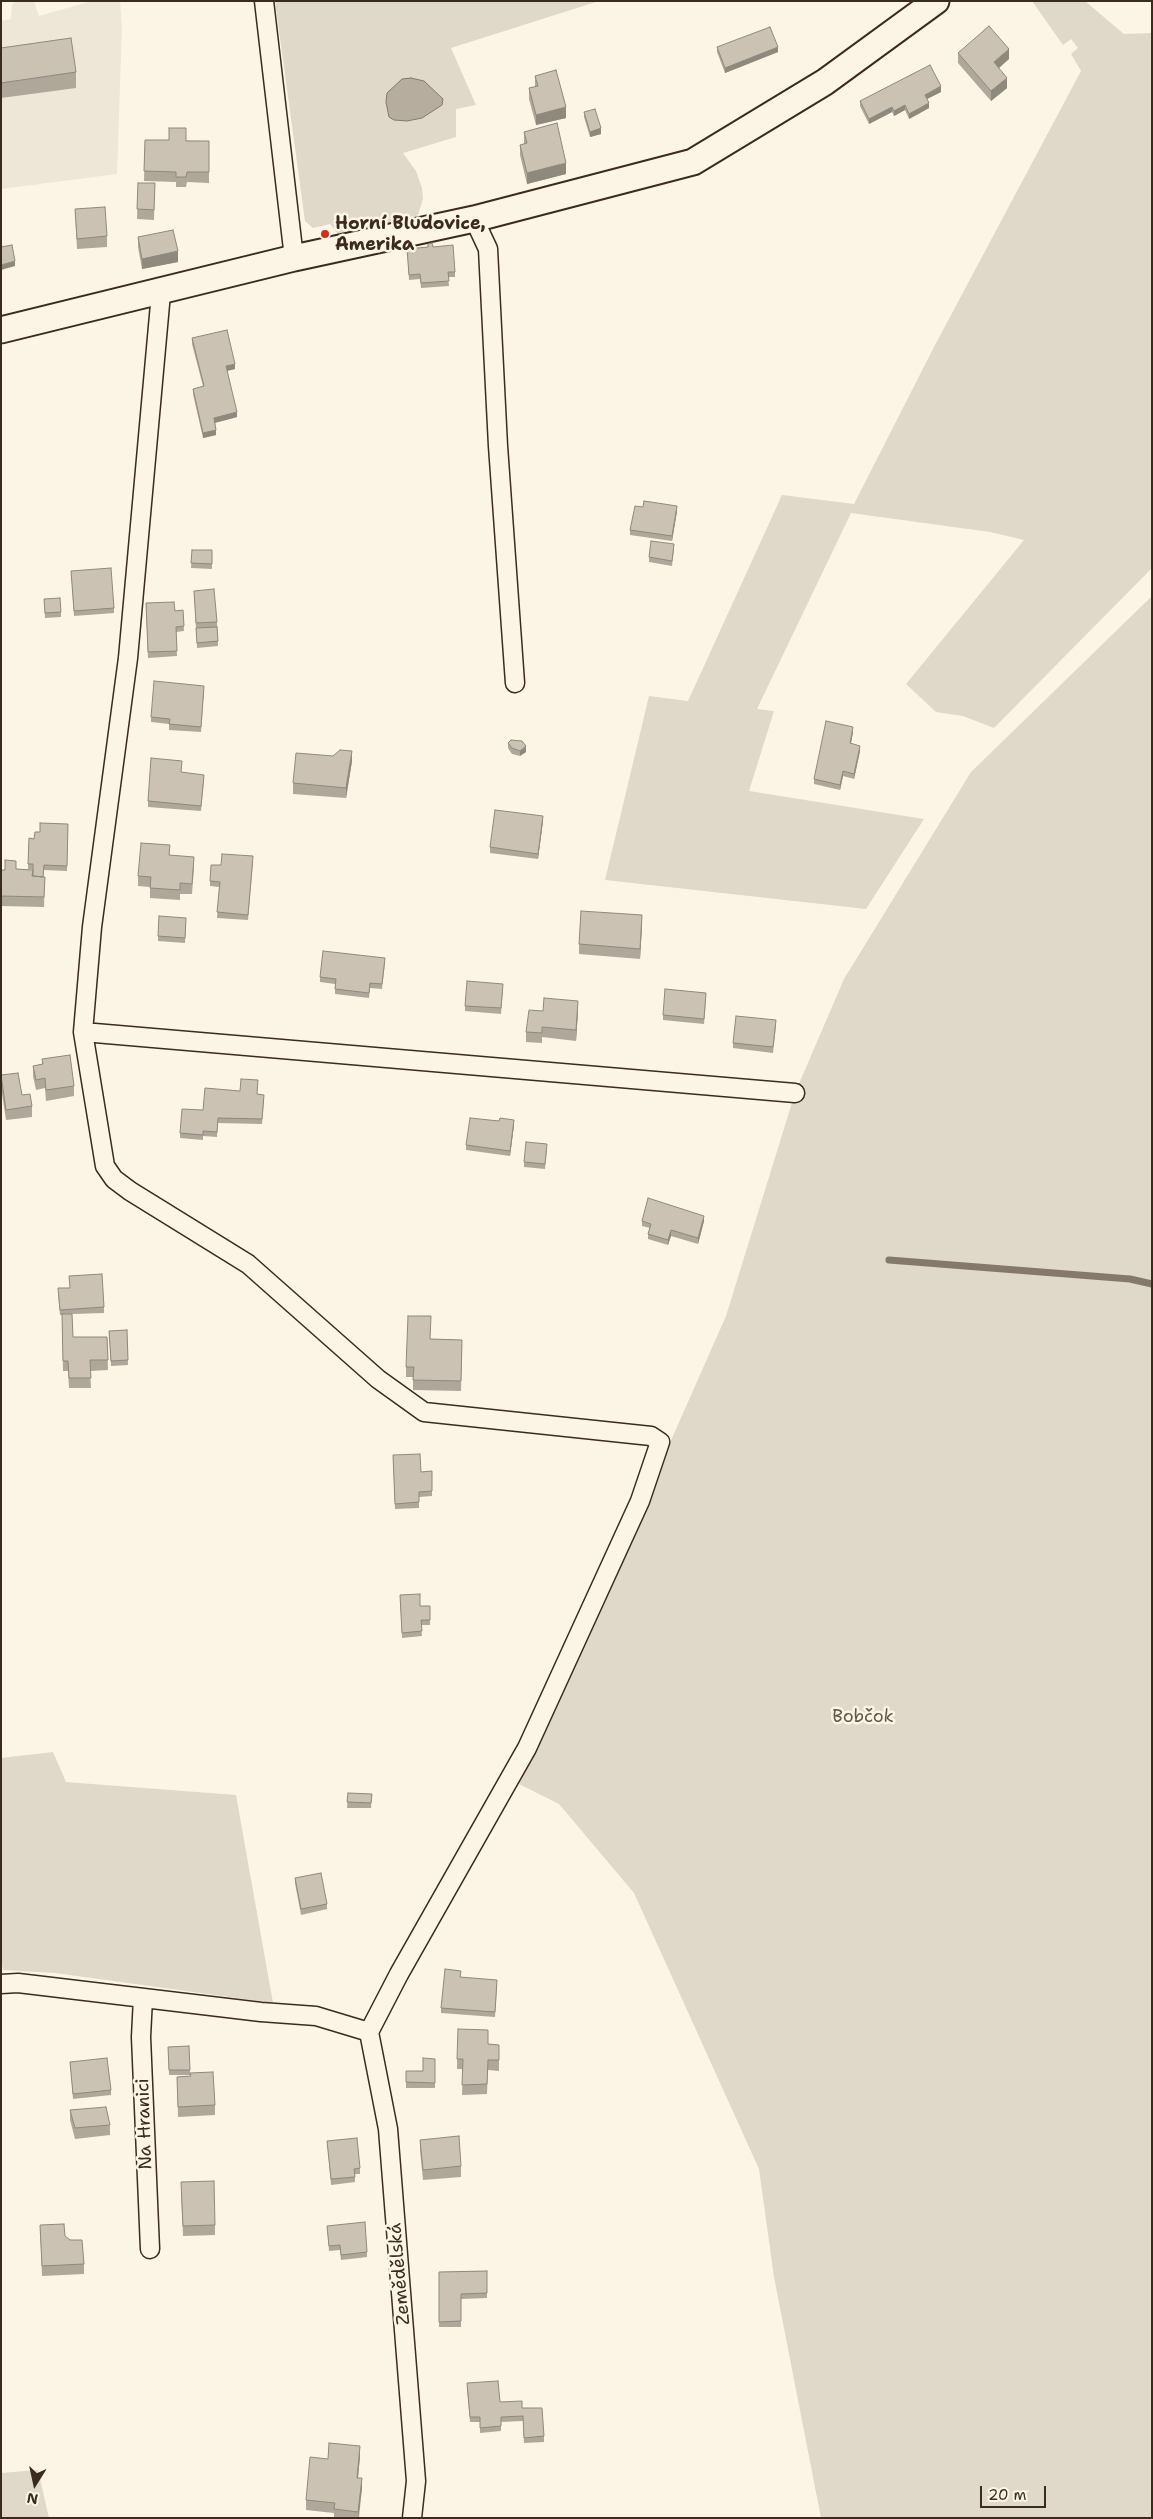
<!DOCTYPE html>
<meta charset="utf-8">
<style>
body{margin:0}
#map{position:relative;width:1153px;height:2519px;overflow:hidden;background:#fcf5e5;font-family:"Shantell Sans",sans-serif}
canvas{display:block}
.frame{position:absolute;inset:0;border:2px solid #3b2a1e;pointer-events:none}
.north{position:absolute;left:10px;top:2459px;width:50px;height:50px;-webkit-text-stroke:4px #fcf5e5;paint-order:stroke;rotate:190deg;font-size:14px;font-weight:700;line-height:20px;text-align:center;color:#3b2a1e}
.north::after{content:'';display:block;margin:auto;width:18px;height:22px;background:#3b2a1e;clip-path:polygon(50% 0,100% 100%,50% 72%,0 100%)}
.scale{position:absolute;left:980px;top:2486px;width:66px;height:22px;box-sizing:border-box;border:2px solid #3b2a1e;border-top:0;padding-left:6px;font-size:15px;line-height:18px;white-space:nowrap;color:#3b2a1e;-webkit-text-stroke:4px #fcf5e5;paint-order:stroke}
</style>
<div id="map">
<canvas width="1153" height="2519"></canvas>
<div class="frame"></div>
<div class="north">N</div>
<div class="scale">20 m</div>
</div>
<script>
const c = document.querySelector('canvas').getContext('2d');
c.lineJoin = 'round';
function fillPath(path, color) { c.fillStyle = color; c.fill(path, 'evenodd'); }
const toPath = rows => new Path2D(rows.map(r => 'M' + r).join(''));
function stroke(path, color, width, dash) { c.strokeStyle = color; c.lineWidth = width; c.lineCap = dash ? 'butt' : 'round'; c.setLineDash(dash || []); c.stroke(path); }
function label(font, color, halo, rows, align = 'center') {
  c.font = font + ' "Shantell Sans",sans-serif'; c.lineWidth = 5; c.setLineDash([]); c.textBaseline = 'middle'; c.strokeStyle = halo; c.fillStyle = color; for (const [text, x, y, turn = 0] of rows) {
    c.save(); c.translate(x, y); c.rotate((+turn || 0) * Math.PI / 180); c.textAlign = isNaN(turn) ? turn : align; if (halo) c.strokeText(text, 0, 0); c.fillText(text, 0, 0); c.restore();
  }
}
const built = toPath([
 [18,1,34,2,39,16,92,1,120,1,122,28,117,174,1,189,1,21,11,19,12,4]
]);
const green = toPath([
 [275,1,599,1,451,48,476,105,456,109,456,137,403,153,416,171,422,188,423,199,418,215,411,220,338,234,330,224,313,228,305,221],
 [1032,1,1085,1,1124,34,1152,33,1152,568,994,728,963,716,936,712,906,684,1024,540,990,532,851,513,757,709,774,711,749,791,924,819,866,909,605,880,649,696,688,701,782,495,854,504,934,347,1081,71,1071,54,1078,48,1071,39,1063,45],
 [1152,596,1152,2518,821,2518,774,2277,759,2169,634,1893,559,1804,519,1784,726,1316,795,1093,844,979,971,772],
 [53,1752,66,1782,236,1795,273,2003,55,1973,3,1970,1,1960,1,1758],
 [38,2470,49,2518,1,2518,1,2473]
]);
const water = toPath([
 [411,78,424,81,443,99,442,105,422,118,407,121,394,120,389,117,386,102,387,93,402,79,411,78]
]);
const stream = toPath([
 [889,1260,1130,1279,1152,1284]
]);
const street = toPath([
 [264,1,294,258],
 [474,219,488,249,498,446,515,683],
 [161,293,128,658,92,927,83,1032,105,1166,114,1179,130,1191,248,1264,378,1379,424,1412,651,1436,660,1442,640,1501,527,1748,399,1974,369,2032],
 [83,1032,795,1093],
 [1,1984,18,1983,261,2012,316,2016,369,2032],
 [143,1998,141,2037,150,2249],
 [369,2032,388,2129,416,2481,412,2518]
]);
const secondary = toPath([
 [1,330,294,258,474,219,693,162,825,82,936,1]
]);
const wall = toPath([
 [717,47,778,52,725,73,717,52],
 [1,48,76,72,76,88,1,98],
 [958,53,1009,59,999,68,1007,88,991,101,958,63],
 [535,76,566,118,536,125,529,99,529,88,535,87],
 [941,92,927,99,929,108,909,119,905,110,894,116,892,112,869,124,860,106,860,101],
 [584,112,601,134,590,137,584,117],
 [524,132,566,174,527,184,520,155,520,145,524,144],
 [145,140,209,141,209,183,187,182,186,187,176,187,176,182,144,181],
 [138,183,155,183,154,220,137,219],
 [75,209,107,236,107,247,77,249],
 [138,237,178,262,142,269,138,247],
 [433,247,455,272,455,277,448,277,449,286,421,288,420,279,409,280,407,249],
 [192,338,235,369,227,371,237,417,215,423,216,435,203,438,193,394,193,389,203,386,192,344],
 [643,507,677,511,672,541,630,535,630,530],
 [674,549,672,566,649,562,649,557],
 [192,550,212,550,212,569,191,568],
 [71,571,114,608,114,613,74,616],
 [194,591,217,622,218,646,197,648],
 [44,599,61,612,61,617,45,618],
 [146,603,175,611,183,610,184,631,176,632,177,656,148,658],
 [204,691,201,732,169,730,169,724,151,722,151,717],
 [853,732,851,743,860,751,854,779,843,776,840,790,814,784,814,779],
 [508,743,526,752,520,756,512,754,508,748],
 [352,761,346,798,293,794,293,783],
 [182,772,204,780,201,811,148,807,148,801],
 [543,821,538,859,490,853,490,847],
 [68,824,67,871,44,870,43,877,45,877,44,907,1,906,1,870,16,869,33,870,33,869,28,869,29,838,34,839,40,832],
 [170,855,194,867,192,894,180,894,180,900,150,898,150,887,138,886,138,876],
 [253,862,248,920,217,918,219,887,210,886,210,881,221,865],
 [186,923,185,943,158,941,158,936],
 [642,925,640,959,579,954,579,944],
 [385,963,382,989,370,988,369,998,335,994,335,984,320,982,320,977],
 [503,989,501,1014,465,1011,465,1006],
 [706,998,704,1024,663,1020,663,1015],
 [543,1011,578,1011,576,1041,542,1037,542,1043,526,1042,526,1032],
 [776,1026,773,1053,733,1048,733,1043],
 [42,1059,74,1086,74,1096,46,1101,45,1088,36,1090,33,1076,33,1066,42,1064],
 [1,1075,22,1095,32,1106,32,1117,6,1120,1,1087],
 [258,1094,264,1100,262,1124,218,1123,217,1137,203,1136,203,1140,180,1138,180,1133,203,1110],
 [514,1125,510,1156,466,1150,466,1145],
 [547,1149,545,1169,524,1167,524,1162],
 [642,1221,704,1221,698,1244,671,1236,668,1245,648,1239,648,1234,650,1228,642,1226],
 [58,1294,104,1307,104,1313,72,1314,73,1337,107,1337,108,1370,90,1371,91,1388,69,1388,68,1371,63,1371,62,1315,60,1315],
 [127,1330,128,1365,111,1366,109,1331],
 [430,1339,462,1340,461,1391,413,1390,413,1377,406,1377,406,1367],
 [393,1455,421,1472,432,1471,432,1496,419,1497,419,1508,395,1509],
 [400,1595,420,1606,430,1606,430,1625,421,1625,422,1636,402,1638],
 [348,1793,372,1794,371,1808,347,1808],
 [295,1878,327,1904,327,1909,301,1915,295,1883],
 [461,1977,497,1985,495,2017,441,2013,441,2008],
 [488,2044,499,2045,499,2071,488,2070,487,2094,462,2095,463,2069,457,2069,457,2059],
 [168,2047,190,2070,190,2075,169,2075],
 [435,2059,435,2088,406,2088,406,2071,423,2071],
 [70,2062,111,2090,111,2095,73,2099],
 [190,2076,215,2105,215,2115,178,2117,177,2077],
 [70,2110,110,2125,110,2135,75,2139,70,2120],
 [420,2140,461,2166,461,2177,423,2180,420,2150],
 [327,2141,360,2168,360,2174,355,2174,355,2182,331,2185],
 [181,2192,215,2225,215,2235,183,2236],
 [40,2225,65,2236,84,2264,84,2274,42,2276],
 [327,2226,367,2252,367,2257,341,2260,340,2250,329,2251],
 [487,2271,487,2298,461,2299,461,2327,439,2327,439,2272],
 [467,2388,500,2402,522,2408,544,2436,544,2442,524,2443,523,2421,501,2422,501,2431,480,2433,480,2422,470,2422],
 [360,2456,358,2478,362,2488,359,2518,334,2518,334,2513,306,2510,306,2500,328,2459]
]);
const shadedWall = toPath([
 [778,47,778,52,725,73,725,68],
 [1009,49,1009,59,994,72,994,62],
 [1007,78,1007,88,991,101,991,91],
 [941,86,941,92,925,100,925,95],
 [929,103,929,108,909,119,909,114],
 [905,105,905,110,894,116,894,111],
 [566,107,566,118,536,125,536,115],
 [892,107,892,112,869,124,869,119],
 [601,128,601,134,590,137,590,132],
 [566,163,566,174,527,184,527,173],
 [178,251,178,262,142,269,142,259],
 [15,261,15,266,1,270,1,265],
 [235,364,235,369,226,371,226,366],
 [237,412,237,417,214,423,214,418],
 [216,430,216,435,203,438,203,433],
 [677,506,677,511,672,541,672,536],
 [853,727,853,732,850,748,850,743],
 [526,746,526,752,520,756,520,751],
 [860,746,860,751,854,779,854,774],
 [352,751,352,761,346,798,346,788],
 [843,771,843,776,840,790,840,785],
 [543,816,543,821,538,859,538,854],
 [642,915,642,925,640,959,640,949],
 [578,1001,578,1011,576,1041,576,1030],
 [514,1120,514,1125,510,1156,510,1151],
 [704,1216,704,1221,698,1244,698,1238],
 [671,1230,671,1236,668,1245,668,1240],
 [360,2446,360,2456,357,2488,357,2478],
 [362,2478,362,2488,358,2518,358,2512]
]);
const building = toPath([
 [989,26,1009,49,994,62,1007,78,991,91,958,53,989,26],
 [770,27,778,47,725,68,717,47,770,27],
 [71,38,76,72,1,83,1,48,71,38],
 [930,65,941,86,925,95,929,103,909,114,905,105,894,111,892,107,869,119,860,101,930,65],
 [556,70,566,107,536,115,529,88,538,86,535,76,556,70],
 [595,109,601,128,590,132,584,112,595,109],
 [557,123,566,163,527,173,520,145,527,143,524,132,557,123],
 [169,128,186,128,186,141,209,141,209,172,187,172,186,177,176,177,176,172,144,171,145,140,169,140,169,128],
 [138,183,155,183,154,210,137,209,138,183],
 [105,207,107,236,77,239,75,209,105,207],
 [173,230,178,251,142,259,138,237,173,230],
 [432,243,433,247,453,245,455,272,448,272,449,281,421,283,420,274,409,275,407,249,428,247,428,244,432,243],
 [12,245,15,261,1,265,1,247,12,245],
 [227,330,235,364,226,366,237,412,214,418,216,430,203,433,193,389,204,386,192,338,227,330],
 [644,501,677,506,672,536,630,530,635,506,643,507,644,501],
 [651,541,674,544,672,561,649,557,651,541],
 [192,550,212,550,212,564,191,563,192,550],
 [111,568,114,608,74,611,71,571,111,568],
 [214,589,217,622,196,623,194,591,214,589],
 [60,598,61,612,45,613,44,599,60,598],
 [174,602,175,611,183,610,184,626,176,627,177,651,148,652,146,603,174,602],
 [217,627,218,641,197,643,196,628,217,627],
 [154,681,204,686,201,727,169,724,170,719,151,717,154,681],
 [826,721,853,727,850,743,860,746,854,774,843,771,840,785,814,779,826,721],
 [511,740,522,741,526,746,520,751,512,748,508,743,511,740],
 [340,750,352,751,346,788,293,783,296,753,333,756,340,750],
 [151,758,182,761,181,772,204,775,201,806,148,801,151,758],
 [495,810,543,816,538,854,490,847,495,810],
 [40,823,68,824,67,866,44,865,43,877,33,876,33,864,28,864,29,838,34,839,35,832,40,832,40,823],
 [141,843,170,845,169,855,194,857,192,884,180,883,180,890,150,888,151,877,138,876,141,843],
 [222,854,253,856,248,915,217,912,220,882,210,881,211,865,221,865,222,854],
 [5,860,16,861,16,869,33,870,32,876,45,877,44,897,1,896,1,870,5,870,5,860],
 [581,911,642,915,640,949,579,944,581,911],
 [159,916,186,918,185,938,158,936,159,916],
 [323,951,385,958,382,984,370,983,369,993,335,989,336,979,320,977,323,951],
 [467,981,503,984,501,1008,465,1006,467,981],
 [665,989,706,993,704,1019,663,1015,665,989],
 [544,998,578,1001,576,1030,542,1027,542,1033,526,1032,529,1010,543,1011,544,998],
 [736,1016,776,1020,773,1047,733,1043,736,1016],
 [70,1055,74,1086,46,1090,45,1078,36,1080,33,1066,43,1064,42,1059,70,1055],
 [18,1073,22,1095,30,1094,32,1106,6,1110,1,1075,18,1073],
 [241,1079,258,1080,257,1094,264,1095,262,1119,218,1118,217,1132,203,1131,203,1135,180,1133,182,1109,203,1110,205,1088,240,1091,241,1079],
 [470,1118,499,1121,500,1118,514,1120,510,1151,466,1145,470,1118],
 [526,1142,547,1144,545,1164,524,1162,526,1142],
 [648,1198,704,1216,698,1238,671,1230,668,1240,648,1234,651,1224,642,1221,648,1198],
 [102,1274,104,1307,60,1310,58,1288,70,1288,69,1276,102,1274],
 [62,1314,72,1314,73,1337,107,1337,108,1360,90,1360,91,1378,69,1378,68,1361,63,1361,62,1314],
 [408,1316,431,1316,430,1339,462,1340,461,1381,413,1380,414,1367,406,1367,408,1316],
 [127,1330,128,1360,111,1361,109,1331,127,1330],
 [420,1454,421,1472,432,1471,432,1491,419,1492,419,1502,395,1504,393,1455,420,1454],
 [420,1594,420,1606,430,1606,430,1620,421,1620,422,1631,402,1633,400,1595,420,1594],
 [348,1793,372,1794,371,1803,347,1802,348,1793],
 [321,1873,327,1904,301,1909,295,1878,321,1873],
 [445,1969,461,1971,460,1977,497,1980,495,2012,441,2008,445,1969],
 [458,2029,488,2030,488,2044,499,2045,499,2060,488,2060,487,2084,462,2085,463,2059,457,2059,458,2029],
 [189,2046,190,2070,169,2070,168,2047,189,2046],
 [107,2058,111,2090,73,2094,70,2062,107,2058],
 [423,2058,435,2059,435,2083,406,2082,406,2071,423,2071,423,2058],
 [213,2072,215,2105,178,2107,177,2077,191,2076,190,2073,213,2072],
 [106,2107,110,2125,75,2128,70,2110,106,2107],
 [459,2136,461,2166,423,2170,420,2140,459,2136],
 [357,2138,360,2168,354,2169,355,2177,331,2179,327,2141,357,2138],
 [214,2181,215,2225,183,2226,181,2182,214,2181],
 [365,2222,367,2252,341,2255,340,2245,329,2246,327,2226,365,2222],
 [64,2224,65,2236,70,2240,82,2240,84,2264,42,2266,40,2225,64,2224],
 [487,2271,487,2293,461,2294,461,2321,439,2322,439,2272,487,2271],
 [498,2381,500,2402,522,2401,522,2408,542,2408,544,2436,524,2438,523,2416,501,2417,501,2426,480,2428,480,2417,470,2417,467,2383,498,2381],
 [329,2443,360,2446,357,2478,362,2478,358,2512,334,2509,335,2503,306,2500,310,2457,328,2459,329,2443]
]);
const markers = [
 [325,234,5,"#c8321e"]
];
const poiNames = [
 ["Horní Bludovice,",335,224],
 ["Amerika",335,245]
];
const parkNames = [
 ["Bobčok",863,1717]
];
const streetNames = [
 ["Na Hranici",145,2124,-92],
 ["Zemědělská",400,2274,-95]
];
fillPath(built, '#eee6d6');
fillPath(green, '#e0d8c8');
fillPath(water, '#b7ad9e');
stroke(water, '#85796b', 1);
stroke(stream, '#85796b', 7);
stroke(street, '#3b2a1e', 21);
stroke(secondary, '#3b2a1e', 29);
stroke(street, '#fcf5e5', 18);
stroke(secondary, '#fcf5e5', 25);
fillPath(wall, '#afa79a');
fillPath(shadedWall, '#8f887d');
fillPath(building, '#ccc2b3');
stroke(building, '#8f887d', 1);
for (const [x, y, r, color] of markers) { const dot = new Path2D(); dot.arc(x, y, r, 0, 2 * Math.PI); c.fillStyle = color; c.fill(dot); stroke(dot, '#fcf5e5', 2); }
label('bold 18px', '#3b2a1e', '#fcf5e5', poiNames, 'left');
label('18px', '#645648', '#fcf5e5', parkNames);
label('18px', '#3b2a1e', '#fcf5e5', streetNames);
</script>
